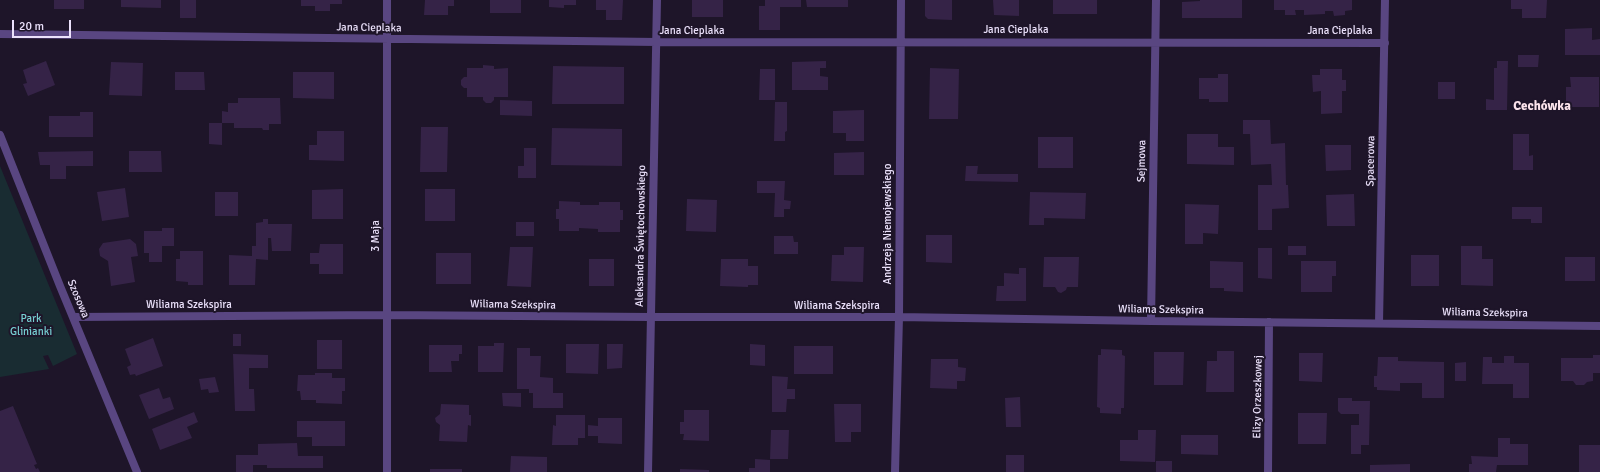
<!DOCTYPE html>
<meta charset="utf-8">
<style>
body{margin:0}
#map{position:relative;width:1600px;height:472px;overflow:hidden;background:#1e1529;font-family:Signika,sans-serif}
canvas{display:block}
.scale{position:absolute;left:12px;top:20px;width:59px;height:18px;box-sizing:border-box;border:2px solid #ebe1fb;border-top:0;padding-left:5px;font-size:12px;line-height:14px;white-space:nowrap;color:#ebe1fb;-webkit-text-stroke:3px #1e1529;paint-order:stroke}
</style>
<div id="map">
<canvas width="1600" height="472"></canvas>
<div class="scale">20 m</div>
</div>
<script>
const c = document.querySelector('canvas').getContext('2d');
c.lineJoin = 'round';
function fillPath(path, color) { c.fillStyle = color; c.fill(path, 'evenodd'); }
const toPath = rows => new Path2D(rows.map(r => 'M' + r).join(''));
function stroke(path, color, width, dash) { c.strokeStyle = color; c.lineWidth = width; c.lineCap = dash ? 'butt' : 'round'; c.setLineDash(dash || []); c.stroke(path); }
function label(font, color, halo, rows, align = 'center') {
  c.font = font + ' Signika,sans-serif'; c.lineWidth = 4; c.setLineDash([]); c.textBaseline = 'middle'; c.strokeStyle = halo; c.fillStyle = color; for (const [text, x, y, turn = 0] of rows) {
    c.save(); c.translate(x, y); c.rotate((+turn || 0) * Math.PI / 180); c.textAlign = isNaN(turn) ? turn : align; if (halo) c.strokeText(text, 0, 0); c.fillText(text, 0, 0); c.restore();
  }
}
const green = toPath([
 [0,166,77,354,53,366,48,355,43,356,49,369,0,377]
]);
const building = toPath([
 [54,0,84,0,84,9,54,9],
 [121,0,161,0,161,8,121,7],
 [180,0,196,0,196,18,180,18],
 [301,0,342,0,342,4,330,4,330,11,315,11,315,6,301,6],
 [425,0,454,0,454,6,448,6,448,15,424,15],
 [490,0,521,0,521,13,490,13],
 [549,0,576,0,576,5,564,5,564,8,549,7],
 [596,0,623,0,622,20,606,20,606,10,596,10],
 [692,0,723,0,723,17,692,17],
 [765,0,801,0,801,7,780,7,780,30,759,30,759,6,765,6],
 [806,0,848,0,848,7,807,7],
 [925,0,952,0,952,20,928,19,925,16],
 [993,0,1019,0,1019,16,994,15],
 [1053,0,1097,0,1097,14,1053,14],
 [1200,0,1242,0,1242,18,1182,18,1182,2,1200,1],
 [1274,0,1352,0,1352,10,1345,11,1345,15,1334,16,1333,11,1325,11,1325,14,1304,15,1304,10,1295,10,1296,15,1285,15,1285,10,1274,10],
 [1511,0,1547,0,1546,18,1522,18,1522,9,1511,9],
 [1592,28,1592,40,1600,39,1600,55,1565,55,1565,29],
 [1518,55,1539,55,1538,67,1518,67],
 [46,61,55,85,28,96,23,84,27,83,23,70],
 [826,61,826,68,820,68,820,76,828,77,828,90,792,90,792,62],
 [1497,61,1508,61,1507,110,1486,110,1486,99,1494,100,1494,68,1497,68],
 [111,62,143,63,142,96,109,95],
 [483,65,494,66,494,69,508,68,508,97,494,97,494,100,491,103,486,103,483,100,483,97,467,97,467,88,464,88,461,85,461,80,464,77,467,77,467,68,483,68],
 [553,66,624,67,624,104,552,104],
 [930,68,959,69,958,119,929,119],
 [760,69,775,69,775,100,759,100],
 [1320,69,1342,69,1342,80,1346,80,1346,91,1342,91,1342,113,1321,114,1321,91,1313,92,1312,75,1320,75],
 [175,72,204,72,205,90,175,90],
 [293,72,334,72,334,99,293,98],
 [1218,74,1228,74,1228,102,1209,102,1209,99,1199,99,1199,78,1218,78],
 [1570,77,1599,77,1599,107,1566,107,1566,87,1571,87],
 [1438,82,1455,82,1455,99,1438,99],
 [238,98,280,98,281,124,269,124,269,130,263,130,262,128,234,128,234,123,222,123,222,111,228,112,228,103,238,103],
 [500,100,532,101,532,116,500,115],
 [775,102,787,102,787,131,785,132,785,141,774,141],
 [864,110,864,141,846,141,846,133,833,133,833,111],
 [80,112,93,112,93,137,49,137,49,116,80,116],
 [1243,120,1270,120,1271,144,1285,143,1286,185,1288,185,1289,208,1272,209,1272,230,1258,230,1258,185,1272,185,1271,164,1251,165,1250,134,1243,134],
 [209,123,222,123,222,145,209,144],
 [421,127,448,127,447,172,420,172],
 [552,128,622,129,622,166,551,165],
 [317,131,344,131,344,161,309,160,309,145,317,145],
 [1187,134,1218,134,1218,147,1234,147,1234,165,1187,164],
 [1513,134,1529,134,1529,156,1533,155,1533,170,1513,170],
 [1038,137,1073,137,1073,168,1038,168],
 [1325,145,1351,145,1351,170,1326,171],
 [524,148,536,148,536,178,518,178,518,166,524,166],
 [93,151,93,166,66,166,66,179,50,179,50,165,40,165,38,152],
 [129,151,161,151,162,172,129,172],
 [864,152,864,175,834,175,834,153],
 [966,166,978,166,977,174,1018,174,1018,182,965,181],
 [757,181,785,181,784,200,791,201,790,209,784,209,784,217,774,217,775,193,757,193],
 [125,188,129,217,102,221,97,192],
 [343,189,343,219,312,219,312,190],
 [425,189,455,189,455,221,425,221],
 [215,192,238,192,238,216,215,216],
 [1030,192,1086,193,1085,219,1044,218,1044,225,1029,225],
 [1354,194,1355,226,1327,226,1326,195],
 [687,199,717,200,716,232,686,231],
 [559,201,580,202,580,205,599,205,599,202,620,202,620,210,623,210,623,220,620,220,620,232,598,232,598,229,579,228,579,231,559,231,559,219,556,219,556,209,559,209],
 [1185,204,1219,205,1218,234,1203,233,1203,244,1185,244],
 [1512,207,1542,207,1542,223,1531,223,1531,219,1512,219],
 [263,219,268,219,268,224,292,224,291,251,272,251,271,238,268,238,268,260,256,259,255,285,229,285,229,255,252,256,252,246,256,246,256,223,263,222],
 [516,222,534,222,534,236,516,236],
 [162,228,174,228,174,246,162,246,162,262,149,262,149,253,144,253,144,231,162,231],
 [926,235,952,235,952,263,926,262],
 [774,236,793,236,794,242,798,242,798,254,774,254],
 [130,239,136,244,138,256,131,257,135,282,111,286,108,261,100,256,99,249,103,243],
 [320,244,343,244,343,274,319,274,319,264,310,264,310,253,319,253],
 [1288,246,1306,246,1306,255,1288,255],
 [1461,246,1482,246,1482,259,1493,259,1493,286,1461,285],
 [510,247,533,247,531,287,507,286],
 [844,247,864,247,863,282,831,281,832,255,844,255],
 [1258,248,1272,248,1272,279,1258,278],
 [180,251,203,251,203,285,188,285,188,282,176,281,176,259,180,259],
 [436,253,471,253,471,284,436,284],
 [1411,255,1439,255,1439,286,1411,286],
 [1044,257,1079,257,1078,287,1067,287,1066,290,1061,293,1058,292,1055,287,1043,287],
 [1565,257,1595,257,1595,281,1565,281],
 [589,259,614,259,614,286,589,286],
 [721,259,748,259,748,266,758,266,758,285,748,285,748,287,720,286],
 [1210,261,1243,262,1243,292,1224,291,1224,288,1210,288],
 [1301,261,1336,261,1336,276,1332,276,1332,292,1301,292],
 [1019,268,1026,268,1026,301,996,301,997,286,1004,286,1004,273,1019,274],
 [233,334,241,334,241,346,233,346],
 [153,338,163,366,136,376,135,374,130,375,127,367,131,365,125,349],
 [317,340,342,340,342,369,317,369],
 [494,343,504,343,503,372,478,372,478,346,494,346],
 [566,344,599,344,598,374,566,373],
 [607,344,623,344,622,368,607,369],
 [750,344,765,345,765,366,750,365],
 [429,345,462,345,462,354,459,354,459,361,451,361,452,372,429,372],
 [794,346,833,346,833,374,794,374],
 [517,348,530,348,530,356,541,356,540,377,553,378,553,393,563,393,563,408,533,408,533,393,529,393,529,389,517,389],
 [1101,349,1122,350,1122,355,1125,356,1124,408,1121,408,1121,414,1100,413,1100,408,1097,407,1098,355,1101,355],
 [1217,351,1234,351,1234,392,1206,392,1207,361,1217,361],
 [1154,352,1184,352,1183,385,1154,385],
 [1299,353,1323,353,1322,382,1299,381],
 [233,354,268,355,268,368,249,368,249,389,254,389,255,411,235,411],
 [1593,355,1600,355,1600,373,1593,373,1593,381,1587,382,1584,385,1576,385,1573,381,1561,381,1561,358,1593,358],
 [1504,356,1514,356,1514,363,1529,363,1529,398,1513,398,1513,384,1482,384,1483,357,1492,357,1492,363,1504,363],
 [1378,357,1398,357,1398,361,1444,362,1444,398,1422,398,1422,383,1400,383,1400,391,1377,390,1377,387,1374,387,1374,376,1377,376],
 [931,359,958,359,958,367,966,368,965,381,957,381,957,389,930,388],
 [1466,362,1466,381,1455,381,1455,363],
 [315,373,332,373,332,378,345,378,345,391,342,391,342,404,316,403,316,400,301,400,300,391,297,391,298,375,315,375],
 [772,376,788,377,787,389,795,389,795,399,787,399,786,412,772,412],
 [215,377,219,392,209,393,208,389,201,390,199,379],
 [159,388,163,399,170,397,174,409,149,419,139,395],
 [502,393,521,393,521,407,503,406],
 [1020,397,1021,427,1006,427,1005,398],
 [1338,398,1352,398,1352,401,1370,401,1369,445,1361,445,1361,454,1351,454,1351,425,1359,425,1359,414,1341,414,1338,411],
 [441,404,469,405,469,415,471,415,471,426,468,425,467,442,439,441,440,425,436,422,435,418,440,414],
 [834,404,861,404,861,432,851,432,851,442,835,442],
 [13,406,37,464,34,465,36,469,38,468,40,472,0,472,0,411],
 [684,410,709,410,709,441,683,440,684,434,680,434,680,422,684,422],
 [194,412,198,422,187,427,192,438,160,450,152,429],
 [1298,413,1327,413,1326,444,1298,444],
 [556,415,585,415,585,438,578,438,578,445,552,445,553,425,556,426],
 [598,418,622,418,622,444,598,443,598,436,588,436,588,425,598,426],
 [297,421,345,421,345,446,312,446,312,437,297,437],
 [771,430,789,430,788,459,770,459],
 [1138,430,1156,430,1155,462,1120,461,1120,440,1138,440],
 [1181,435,1218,435,1218,455,1181,454],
 [1498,438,1510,438,1510,444,1528,444,1528,465,1497,465,1496,472,1469,472,1469,464,1472,464,1471,456,1498,457],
 [297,443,298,456,323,456,323,468,267,468,267,465,253,465,253,472,236,472,236,455,258,455,258,444],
 [1579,445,1600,445,1600,472,1579,472],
 [1006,455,1024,455,1024,472,1006,472],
 [511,456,547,457,547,472,510,472],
 [755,459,770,460,770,472,749,472,749,468,755,468],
 [1156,461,1172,461,1172,472,1156,472],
 [1410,464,1410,472,1370,472,1370,465],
 [430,469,462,469,462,472,430,472],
 [680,469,709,470,709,472,680,472]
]);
const minor = toPath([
 [0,34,657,42,1385,43],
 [74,317,386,315,650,317,899,317,1151,321,1600,326],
 [1151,321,1156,0],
 [1379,323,1385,0],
 [387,472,387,0],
 [648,472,657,0],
 [895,472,899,317,901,0],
 [1268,472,1269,322]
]);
const tertiary = toPath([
 [0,135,60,286,137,472]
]);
const streetNames = [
 ["Jana Cieplaka",369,28,1],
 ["Jana Cieplaka",1016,30],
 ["Jana Cieplaka",692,31],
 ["Jana Cieplaka",1340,31],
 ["Sejmowa",1142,161,-89],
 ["Spacerowa",1371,161,-89],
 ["Andrzeja Niemojewskiego",888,224,-90],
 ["3 Maja",376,236,-90],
 ["Aleksandra Świętochowskiego",641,236,-89],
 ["Szosowa",78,299,67],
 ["Wiliama Szekspira",189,305],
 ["Wiliama Szekspira",513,305,1],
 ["Wiliama Szekspira",837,306],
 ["Wiliama Szekspira",1161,310,1],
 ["Wiliama Szekspira",1485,313,1],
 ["Elizy Orzeszkowej",1258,397,-89]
];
const parkNames = [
 ["Park",31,319],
 ["Glinianki",31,332]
];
const quarterNames = [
 ["Cechówka",1542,107]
];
fillPath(green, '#192c32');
fillPath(building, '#352347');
stroke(minor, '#594681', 8);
stroke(tertiary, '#594681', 8);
label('11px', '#ebe1fb', '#1e1529', streetNames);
label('11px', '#76cfd2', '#1e1529', parkNames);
label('bold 13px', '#fbe3eb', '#1e1529', quarterNames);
</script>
